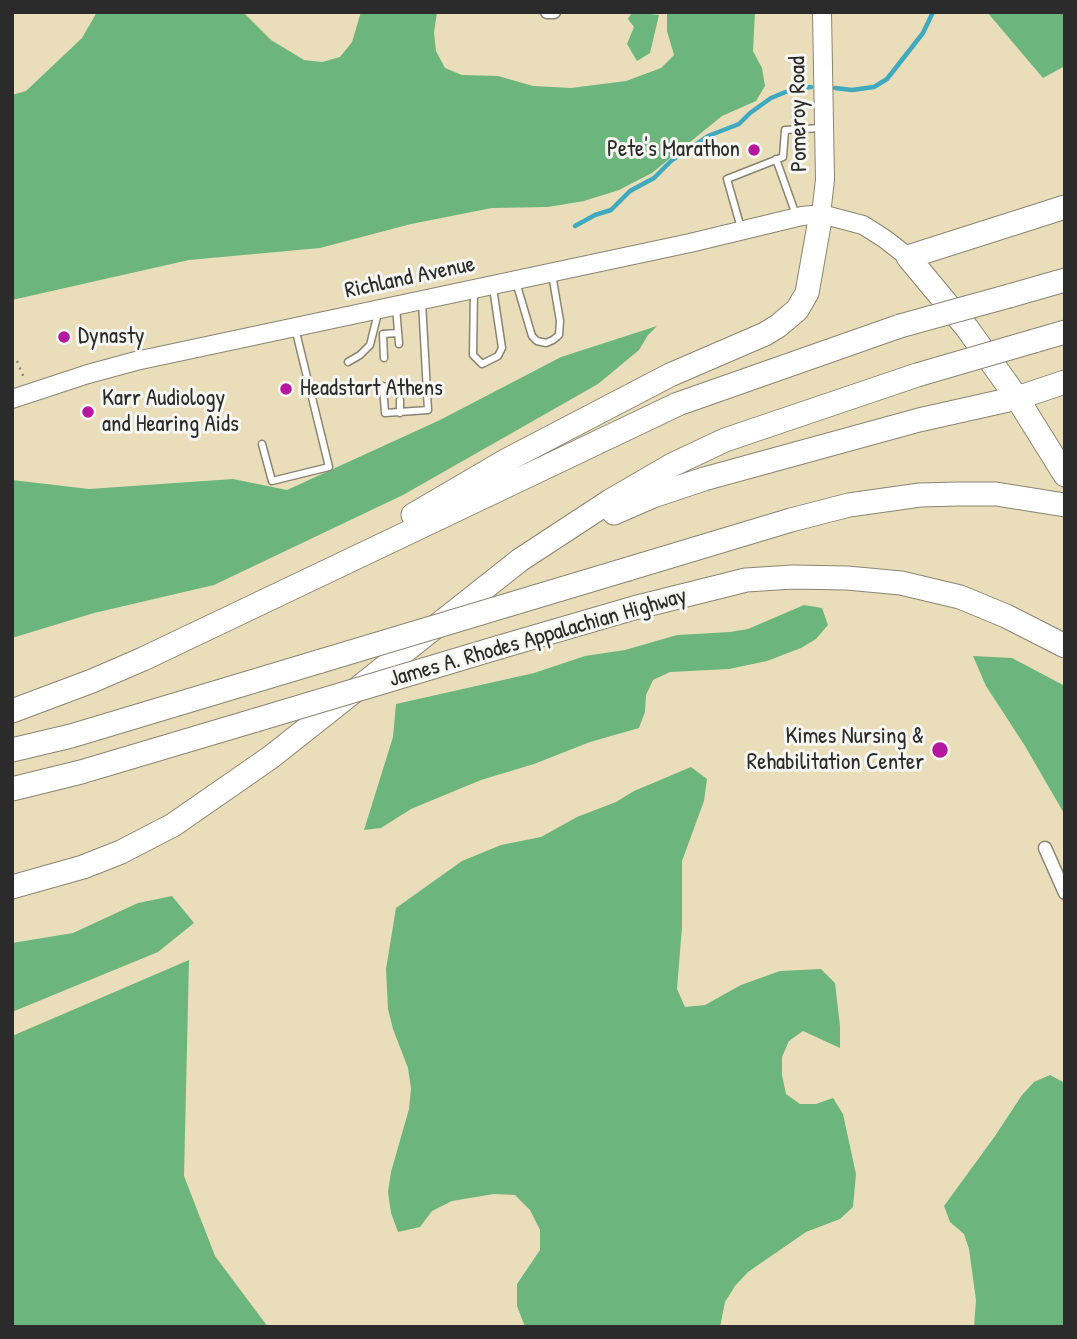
<!DOCTYPE html>
<style>
body{margin:0}
#map{position:relative;width:1077px;height:1339px;overflow:hidden;background:#e9deb9;font-family:"Patrick Hand",sans-serif}
canvas{display:block}
.frame{position:absolute;inset:0;border:14px solid #2b2b2b;pointer-events:none}
</style>
<div id="map">
<canvas width="1077" height="1339"></canvas>
<div class="frame"></div>
</div>
<script>
const c = document.querySelector('canvas').getContext('2d');
c.lineJoin = 'round';
function fillPath(path, color) { c.fillStyle = color; c.fill(path, 'evenodd'); }
const toPath = rows => new Path2D(rows.map(r => 'M' + r).join(''));
function stroke(path, color, width, dash) { c.strokeStyle = color; c.lineWidth = width; c.lineCap = dash ? 'butt' : 'round'; c.setLineDash(dash || []); c.stroke(path); }
function label(font, color, halo, rows, align = 'center') {
  c.font = font + ' "Patrick Hand",sans-serif'; c.lineWidth = 6; c.setLineDash([]); c.textBaseline = 'middle'; c.strokeStyle = halo; c.fillStyle = color; for (const [text, x, y, turn = 0] of rows) {
    c.save(); c.translate(x, y); c.rotate((+turn || 0) * Math.PI / 180); c.textAlign = isNaN(turn) ? turn : align; if (halo) c.strokeText(text, 0, 0); c.fillText(text, 0, 0); c.restore();
  }
}
const forest = toPath([
 [97,12,243,12,271,40,304,60,322,62,340,57,352,42,361,12,437,12,434,33,436,51,445,68,462,75,498,76,533,86,571,88,626,81,661,68,674,55,667,31,667,12,755,12,753,51,762,68,765,86,756,101,722,116,652,173,619,190,584,201,548,207,492,208,411,224,320,248,189,260,12,300,12,95,26,91,82,38],
 [632,12,659,15,650,53,637,61,627,44,634,27,628,19],
 [987,12,1065,12,1065,66,1043,78],
 [657,326,648,335,639,350,598,384,403,495,214,585,94,613,12,638,12,480,89,489,233,479,287,490,440,420,561,357],
 [804,605,822,608,828,625,816,639,801,648,767,661,729,669,670,672,653,680,646,695,645,712,639,728,590,742,534,764,481,780,411,809,381,828,364,830,393,737,396,704,534,673,585,656,625,650,677,635,730,632,748,629],
 [973,656,1012,658,1065,686,1065,815,1025,746,986,686],
 [691,767,707,779,704,801,682,861,682,927,677,989,685,1007,705,1005,741,985,780,971,821,969,835,983,840,1026,840,1048,803,1031,789,1041,782,1057,782,1075,786,1094,800,1104,816,1104,833,1098,843,1114,856,1174,853,1207,840,1219,806,1232,748,1272,735,1286,725,1302,720,1327,525,1327,517,1306,517,1284,540,1250,540,1230,530,1210,515,1195,494,1194,452,1201,432,1211,420,1227,398,1232,391,1213,388,1192,391,1172,409,1109,411,1089,408,1068,393,1029,388,1009,386,969,396,908,462,861,501,845,541,837,577,817,616,802,634,791],
 [172,896,194,923,158,952,12,1012,12,943,73,933,138,903],
 [189,960,184,1176,215,1256,268,1327,12,1327,12,1036],
 [1050,1075,1065,1083,1065,1327,974,1327,976,1300,969,1249,964,1234,950,1222,944,1206,995,1136,1022,1095,1034,1082]
]);
const stream = toPath([
 [835,88,852,90,874,87,887,79,923,33,933,12],
 [575,226,595,215,611,210,630,191,654,178,671,161,708,136,739,124,750,113,771,98,793,89,811,87]
]);
const path = toPath([
 [17,361,24,378]
]);
const lane = toPath([
 [776,159,796,215],
 [741,228,727,179,783,157,785,130,822,128],
 [516,282,532,336,537,341,546,343,553,340,559,335,560,321,552,274],
 [474,291,473,355,482,364,498,356,502,348,493,288],
 [396,307,399,344],
 [384,358,383,334,398,333],
 [348,362,360,355,370,345,378,313],
 [383,386,385,413,428,410,422,302],
 [400,400,400,413],
 [262,444,272,481,329,467,295,328]
]);
const street = toPath([
 [547,12,554,12],
 [1045,848,1065,893]
]);
const secondary = toPath([
 [821,214,825,180,822,12],
 [12,399,88,374,136,361,690,243,802,216,821,214,863,225,885,239,908,257]
]);
const highway = toPath([
 [1065,207,908,257,967,328,1017,398,1065,475],
 [1009,296,1065,280],
 [1034,341,1065,332],
 [614,513,653,496,704,479,919,420,1017,398,1065,382],
 [413,515,507,460,670,375,765,334,778,326,797,310,807,293,821,214],
 [628,569,791,520,849,505,920,495,958,494,996,494,1065,505],
 [500,647,634,608,746,580,793,577,847,578,901,583,960,597,1006,616,1065,646],
 [12,711,92,681,143,659,678,404,900,326],
 [12,750,71,736,321,661],
 [12,789,81,772,256,720],
 [12,887,83,867,121,852,173,825,271,757,520,560,610,501,672,465,725,440,917,375]
]);
const highwayBridge = toPath([
 [900,326,1009,296],
 [917,375,1034,341],
 [321,661,628,569],
 [256,720,500,647]
]);
const markers = [
 [754,150,7,"#b5179e"],
 [64,337,7,"#b5179e"],
 [286,389,7,"#b5179e"],
 [88,412,7,"#b5179e"],
 [940,750,9,"#b5179e"]
];
const streetNames = [
 ["Pomeroy Road",799,114,-91],
 ["Richland Avenue",410,278,-12],
 ["James A. Rhodes Appalachian Highway",538,638,-16]
];
const poiNames = [
 ["Pete's Marathon",740,150,"right"],
 ["Dynasty",78,337],
 ["Headstart Athens",300,389],
 ["Karr Audiology",102,399],
 ["and Hearing Aids",102,425],
 ["Kimes Nursing &",924,737,"right"],
 ["Rehabilitation Center",924,763,"right"]
];
fillPath(forest, '#6cb67e');
stroke(stream, '#3fa9bf', 4.5);
stroke(lane, '#8a8472', 9);
stroke(street, '#8a8472', 15);
stroke(secondary, '#8a8472', 20);
stroke(highway, '#8a8472', 25);
stroke(path, '#8a8472', 2.5, [2, 5]);
stroke(lane, '#fff', 6);
stroke(street, '#fff', 12);
stroke(secondary, '#fff', 18);
stroke(highway, '#fff', 23);
stroke(highwayBridge, '#8a8472', 25, []);
stroke(highwayBridge, '#fff', 23);
for (const [x, y, r, color] of markers) { const dot = new Path2D(); dot.arc(x, y, r, 0, 2 * Math.PI); c.fillStyle = color; c.fill(dot); stroke(dot, '#f6f6f2', 2.5); }
label('23px', '#2b2b2b', '#f6f6f2', streetNames);
label('23px', '#2b2b2b', '#f6f6f2', poiNames, 'left');
</script>
